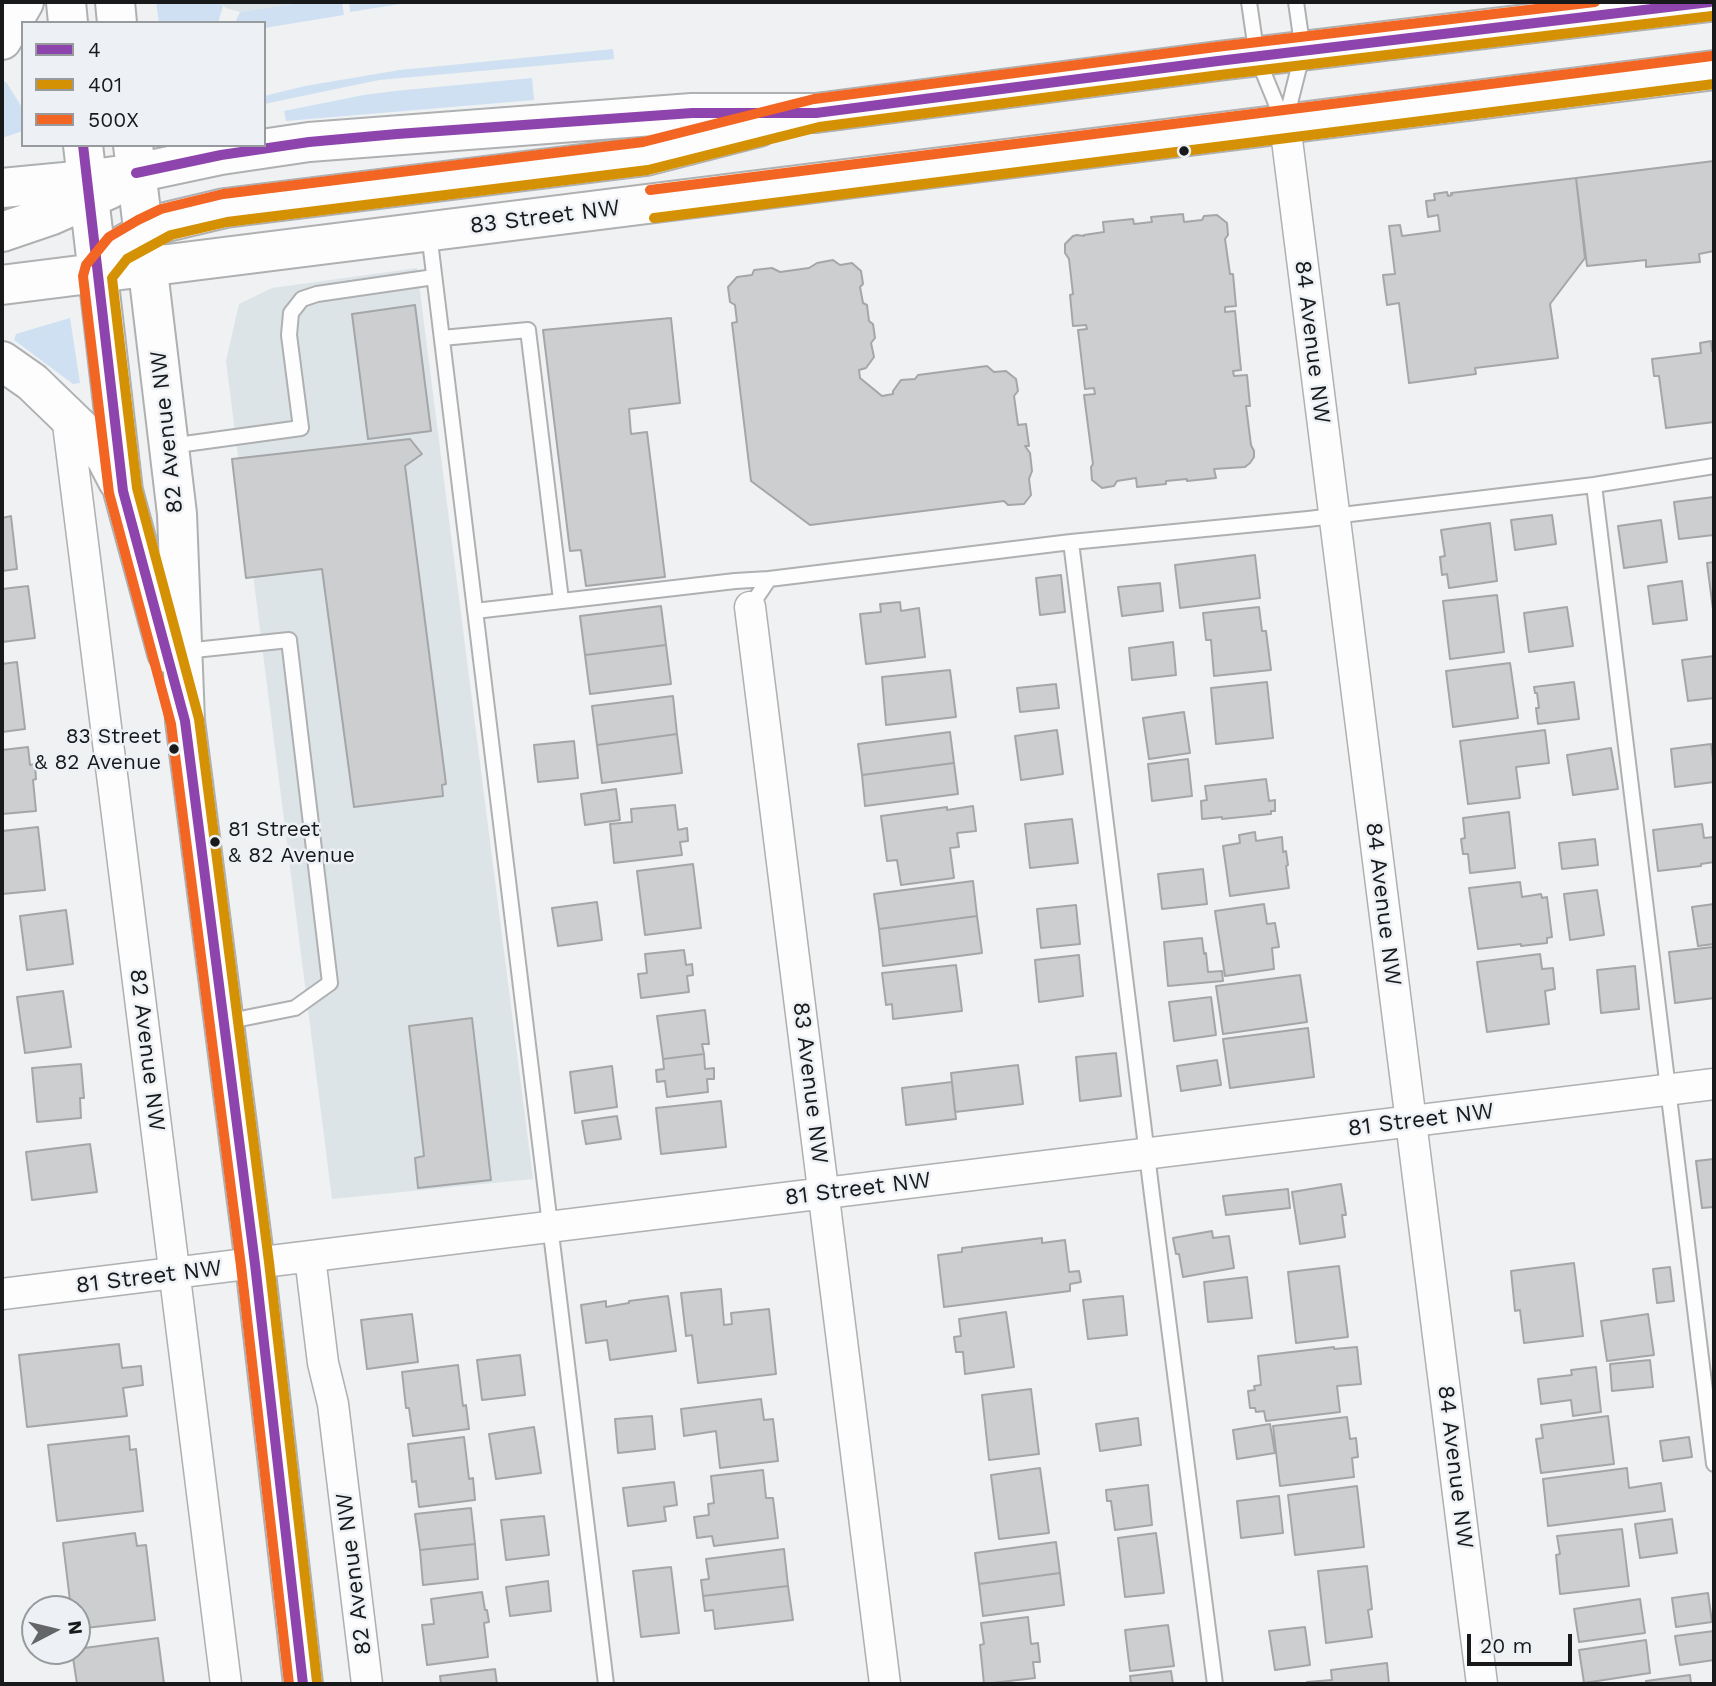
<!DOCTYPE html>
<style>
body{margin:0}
#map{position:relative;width:1716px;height:1686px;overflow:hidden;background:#eff1f3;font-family:"Work Sans",sans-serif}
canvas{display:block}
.frame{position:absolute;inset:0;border:4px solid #17191a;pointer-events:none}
.legend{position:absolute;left:21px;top:21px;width:245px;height:126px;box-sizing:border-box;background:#edf1f5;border:2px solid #979b9d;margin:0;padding:9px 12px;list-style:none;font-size:21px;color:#17191a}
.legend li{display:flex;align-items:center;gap:14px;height:35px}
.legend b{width:35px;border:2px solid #979b9d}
.north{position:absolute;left:21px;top:1595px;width:70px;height:70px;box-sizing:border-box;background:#edf1f5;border:2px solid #979b9d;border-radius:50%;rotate:83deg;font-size:19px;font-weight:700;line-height:28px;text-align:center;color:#17191a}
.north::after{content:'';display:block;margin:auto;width:24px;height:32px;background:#636566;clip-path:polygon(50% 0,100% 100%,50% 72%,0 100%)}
.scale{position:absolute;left:1467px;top:1634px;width:105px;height:32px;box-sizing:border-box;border:4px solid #17191a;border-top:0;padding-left:9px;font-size:21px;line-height:24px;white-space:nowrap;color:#17191a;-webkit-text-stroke:5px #edf1f5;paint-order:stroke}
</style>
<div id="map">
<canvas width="1716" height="1686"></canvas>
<div class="frame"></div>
<ul class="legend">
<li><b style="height:9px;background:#8e44ad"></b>4</li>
<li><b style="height:9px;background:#d59104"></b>401</li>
<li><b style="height:9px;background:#f26522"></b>500X</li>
</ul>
<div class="north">N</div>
<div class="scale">20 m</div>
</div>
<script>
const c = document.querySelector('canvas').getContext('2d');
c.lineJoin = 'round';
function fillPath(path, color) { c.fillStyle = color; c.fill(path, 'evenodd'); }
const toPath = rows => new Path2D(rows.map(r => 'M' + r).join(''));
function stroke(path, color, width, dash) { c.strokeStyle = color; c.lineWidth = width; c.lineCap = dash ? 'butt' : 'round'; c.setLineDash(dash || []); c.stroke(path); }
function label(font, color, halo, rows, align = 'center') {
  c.font = font + ' "Work Sans",sans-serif'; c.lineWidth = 5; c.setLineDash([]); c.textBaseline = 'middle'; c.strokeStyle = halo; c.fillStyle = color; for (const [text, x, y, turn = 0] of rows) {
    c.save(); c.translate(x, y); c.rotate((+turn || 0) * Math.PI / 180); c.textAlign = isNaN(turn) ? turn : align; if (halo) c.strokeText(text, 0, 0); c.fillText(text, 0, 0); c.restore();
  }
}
const built = toPath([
 [217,2,306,2,240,12,226,8],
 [417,268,533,1179,332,1199,226,361,239,304,272,288]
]);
const green = toPath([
 [156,2,217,2,223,6,218,23,159,23],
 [306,2,342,2,344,15,264,28,264,23,235,23,240,12],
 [349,2,413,2,350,12],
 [613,49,614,59,379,80,264,104,264,96,305,86,400,70],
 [532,78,534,100,286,121,284,111,364,95,395,91],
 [2,82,6,82,23,109,23,131,2,138],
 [70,318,80,383,73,384,14,340,16,334]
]);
const building = toPath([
 [1714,161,1714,251,1699,254,1700,262,1646,267,1646,260,1587,266,1576,178,1714,161],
 [1576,178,1585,258,1550,304,1558,358,1475,368,1476,374,1409,383,1399,303,1387,305,1383,275,1395,274,1389,226,1400,225,1402,236,1440,231,1438,215,1428,217,1426,201,1435,200,1434,194,1447,192,1448,196,1452,195,1451,193,1576,178],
 [1183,214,1184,222,1202,220,1204,216,1217,215,1227,223,1228,235,1225,239,1230,274,1233,274,1236,306,1225,307,1225,312,1235,311,1241,370,1233,371,1234,376,1247,375,1250,406,1246,406,1251,445,1254,451,1254,457,1250,463,1245,467,1214,469,1216,478,1187,481,1187,479,1166,481,1166,484,1137,487,1136,478,1117,481,1114,486,1102,488,1092,480,1091,467,1093,464,1084,395,1095,394,1094,388,1085,389,1078,330,1087,329,1086,325,1073,326,1070,295,1073,294,1069,259,1065,253,1065,244,1073,236,1077,235,1084,236,1084,235,1104,232,1103,222,1133,219,1134,224,1152,222,1151,217,1183,214],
 [833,260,840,265,852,263,861,271,863,284,860,287,863,303,867,305,869,321,873,324,875,338,871,343,874,357,866,368,859,370,860,378,882,396,893,394,893,391,901,380,915,379,918,375,987,366,994,372,1006,371,1016,379,1018,391,1014,396,1018,425,1026,424,1029,446,1025,446,1030,453,1032,471,1029,479,1031,495,1024,504,1008,505,1004,501,810,525,751,481,732,323,737,322,735,305,730,302,728,287,737,277,752,275,754,270,772,268,780,272,809,268,817,263,833,260],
 [415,305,431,431,368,439,352,314,415,305],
 [671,318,680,403,629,409,631,434,647,432,665,577,586,586,581,550,570,551,543,330,671,318],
 [1711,341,1712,351,1714,351,1714,422,1666,428,1659,376,1654,376,1652,359,1701,353,1700,343,1711,341],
 [410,439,422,454,405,466,446,784,442,785,443,796,354,807,322,569,246,578,232,459,410,439],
 [1714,497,1714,535,1679,539,1674,502,1714,497],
 [1552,515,1556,544,1515,550,1511,520,1552,515],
 [11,516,17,569,2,571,2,518,11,516],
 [1661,520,1667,562,1624,568,1618,526,1661,520],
 [1490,523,1497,581,1449,588,1447,574,1442,575,1440,557,1445,556,1441,530,1490,523],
 [1255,555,1260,598,1180,608,1175,565,1255,555],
 [1714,562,1714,617,1707,563,1714,562],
 [1061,575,1065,612,1040,615,1036,578,1061,575],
 [1682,581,1687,620,1653,624,1648,586,1682,581],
 [1160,583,1163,611,1122,616,1118,587,1160,583],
 [28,586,35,638,2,642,2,589,28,586],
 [1497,595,1504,652,1450,659,1443,601,1497,595],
 [900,602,901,611,919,608,925,657,866,664,860,614,881,612,880,604,900,602],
 [661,606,666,645,585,655,580,616,661,606],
 [1259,607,1262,631,1266,631,1271,670,1214,676,1211,640,1206,640,1203,613,1259,607],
 [1567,607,1573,646,1529,652,1524,613,1567,607],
 [1173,642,1176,675,1132,680,1129,648,1173,642],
 [666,645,671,684,590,694,585,655,666,645],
 [1714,656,1714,698,1688,701,1682,660,1714,656],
 [17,662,25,729,2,732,2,664,17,662],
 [1510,663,1518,718,1453,727,1446,671,1510,663],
 [950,670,956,717,886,725,882,677,950,670],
 [1267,682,1273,738,1216,744,1211,688,1267,682],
 [1574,682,1579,719,1538,724,1536,708,1539,708,1537,693,1535,693,1534,687,1574,682],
 [1056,684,1059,708,1020,712,1017,688,1056,684],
 [673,696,677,734,597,745,592,706,673,696],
 [1184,712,1190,753,1149,759,1143,718,1184,712],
 [1057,730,1063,774,1021,780,1015,736,1057,730],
 [1545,730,1549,763,1516,767,1520,798,1468,804,1460,741,1545,730],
 [950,732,954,763,862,775,858,744,950,732],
 [677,734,682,773,602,783,597,745,677,734],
 [574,741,578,778,538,782,534,745,574,741],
 [1711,744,1713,759,1714,758,1714,782,1675,787,1671,749,1711,744],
 [28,747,30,765,35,764,36,779,33,780,36,811,2,814,2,750,28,747],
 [1611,748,1618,789,1573,795,1567,755,1611,748],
 [1188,759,1192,796,1152,801,1148,764,1188,759],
 [954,763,958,794,865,806,862,775,954,763],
 [1266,779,1269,801,1275,800,1275,811,1271,811,1271,814,1222,819,1222,817,1202,819,1201,801,1207,800,1205,786,1266,779],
 [616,789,620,820,585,825,581,794,616,789],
 [675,805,678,830,687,828,688,841,680,842,682,855,614,863,610,824,632,822,631,809,675,805],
 [973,806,976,831,957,833,959,847,950,848,954,878,901,885,897,860,887,861,881,816,947,807,947,810,973,806],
 [1509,812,1515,868,1470,873,1468,854,1463,854,1461,839,1465,838,1463,818,1509,812],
 [1072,819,1078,863,1030,868,1025,824,1072,819],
 [1702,824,1704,838,1714,837,1714,862,1701,864,1701,866,1658,871,1653,830,1702,824],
 [38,827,45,890,2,894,2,831,38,827],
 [1255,832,1256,841,1282,837,1283,852,1286,851,1288,865,1286,866,1289,888,1230,896,1223,846,1240,843,1239,835,1255,832],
 [1595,839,1598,865,1562,869,1559,843,1595,839],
 [693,864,701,928,645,935,637,871,693,864],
 [1203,869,1207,904,1162,909,1158,874,1203,869],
 [973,881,977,916,879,929,874,894,973,881],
 [1520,882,1522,897,1541,894,1542,898,1547,897,1552,937,1547,938,1547,943,1521,946,1521,944,1478,949,1469,888,1520,882],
 [1597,890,1604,935,1570,940,1564,894,1597,890],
 [597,902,602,940,558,946,552,908,597,902],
 [1264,904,1267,924,1275,923,1279,947,1272,948,1274,969,1225,976,1215,911,1264,904],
 [1714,904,1714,944,1698,946,1692,907,1714,904],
 [1076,905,1080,944,1041,948,1037,909,1076,905],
 [66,910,73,964,27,970,20,916,66,910],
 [977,916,982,953,883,966,879,929,977,916],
 [1202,938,1204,954,1206,953,1208,972,1222,971,1223,981,1168,986,1164,942,1202,938],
 [1713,947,1714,998,1675,1003,1669,952,1713,947],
 [684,950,686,965,692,964,693,975,687,976,689,992,641,998,638,974,647,973,645,954,684,950],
 [1540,954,1542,969,1553,968,1555,989,1545,991,1549,1024,1487,1032,1477,962,1540,954],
 [1079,955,1083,996,1039,1002,1035,960,1079,955],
 [956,965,962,1011,893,1019,892,1004,886,1005,882,973,956,965],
 [1635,966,1639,1009,1601,1013,1597,970,1635,966],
 [1300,975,1307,1022,1223,1034,1216,986,1300,975],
 [63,991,71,1047,25,1053,17,997,63,991],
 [1211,997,1216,1035,1174,1041,1169,1002,1211,997],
 [705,1010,709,1044,702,1044,704,1054,663,1059,657,1016,705,1010],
 [472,1018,491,1180,418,1188,415,1158,424,1156,409,1026,472,1018],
 [1308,1028,1314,1077,1230,1088,1223,1039,1308,1028],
 [1116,1053,1121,1096,1080,1101,1076,1057,1116,1053],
 [704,1054,705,1069,714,1068,714,1079,707,1079,708,1092,667,1097,665,1081,657,1082,656,1070,664,1069,663,1059,704,1054],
 [1217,1060,1221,1085,1181,1091,1177,1066,1217,1060],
 [81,1064,84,1098,80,1098,81,1118,37,1122,32,1068,81,1064],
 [1018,1065,1023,1104,955,1112,951,1073,1018,1065],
 [612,1066,617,1107,575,1113,570,1072,612,1066],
 [952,1082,956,1119,906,1125,902,1088,952,1082],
 [721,1101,726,1147,661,1154,656,1108,721,1101],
 [617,1116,621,1139,586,1144,582,1121,617,1116],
 [90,1144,97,1192,32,1200,26,1152,90,1144],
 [1714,1159,1714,1207,1702,1208,1696,1161,1714,1159],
 [1341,1184,1346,1215,1342,1215,1345,1237,1300,1244,1292,1192,1341,1184],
 [1288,1189,1290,1208,1226,1215,1223,1196,1288,1189],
 [1212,1231,1213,1238,1229,1236,1234,1268,1183,1277,1179,1254,1176,1254,1173,1238,1212,1231],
 [1042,1238,1042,1243,1065,1240,1069,1272,1079,1271,1081,1282,1070,1284,1070,1291,944,1307,938,1255,962,1252,962,1248,1042,1238],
 [1574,1263,1583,1336,1524,1343,1520,1310,1515,1311,1511,1271,1574,1263],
 [1339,1266,1348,1337,1296,1343,1288,1272,1339,1266],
 [1670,1267,1674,1301,1657,1303,1653,1269,1670,1267],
 [1247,1277,1252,1318,1208,1322,1204,1282,1247,1277],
 [721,1289,724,1325,732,1324,731,1313,769,1309,776,1374,698,1383,692,1335,686,1336,681,1293,721,1289],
 [668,1296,676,1351,610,1360,607,1340,586,1343,581,1305,606,1301,606,1307,629,1303,629,1301,668,1296],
 [1123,1296,1127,1335,1088,1339,1083,1300,1123,1296],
 [1006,1312,1014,1367,965,1374,963,1352,956,1352,954,1337,961,1336,959,1319,1006,1312],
 [412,1314,418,1362,367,1369,361,1320,412,1314],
 [1648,1314,1654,1355,1607,1361,1601,1321,1648,1314],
 [119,1344,122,1368,141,1366,143,1385,123,1388,127,1416,27,1427,19,1355,119,1344],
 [1334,1347,1334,1349,1357,1347,1361,1384,1337,1386,1340,1412,1266,1421,1264,1411,1256,1412,1255,1408,1250,1408,1248,1391,1255,1390,1254,1386,1261,1385,1258,1356,1334,1347],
 [520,1355,525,1395,482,1400,477,1360,520,1355],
 [1650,1360,1653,1387,1612,1391,1610,1364,1650,1360],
 [458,1365,463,1406,466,1405,469,1429,413,1436,409,1408,406,1408,402,1372,458,1365],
 [1596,1367,1601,1412,1573,1416,1571,1400,1541,1404,1538,1379,1572,1375,1571,1370,1596,1367],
 [1031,1389,1039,1454,989,1460,982,1395,1031,1389],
 [761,1399,764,1420,773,1419,778,1461,720,1468,716,1431,684,1436,681,1409,761,1399],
 [652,1416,655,1449,618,1453,615,1419,652,1416],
 [1608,1416,1614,1464,1541,1473,1536,1439,1543,1438,1541,1425,1608,1416],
 [1347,1417,1350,1439,1356,1438,1358,1457,1352,1458,1354,1477,1280,1486,1273,1426,1347,1417],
 [1138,1418,1141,1445,1100,1451,1096,1424,1138,1418],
 [1270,1424,1275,1453,1237,1459,1233,1430,1270,1424],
 [534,1427,541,1473,496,1479,489,1434,534,1427],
 [129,1436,130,1450,136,1449,143,1511,57,1521,48,1445,129,1436],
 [464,1437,469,1479,473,1478,475,1500,419,1507,416,1481,412,1482,408,1444,464,1437],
 [1689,1437,1692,1457,1663,1461,1660,1441,1689,1437],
 [1040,1468,1049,1533,999,1539,991,1475,1040,1468],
 [1627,1468,1629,1488,1661,1483,1665,1511,1548,1526,1543,1479,1627,1468],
 [763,1470,766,1498,773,1498,778,1538,714,1546,712,1536,697,1538,694,1517,709,1515,708,1504,714,1503,711,1476,763,1470],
 [674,1482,677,1505,664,1507,666,1521,628,1526,623,1488,674,1482],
 [1148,1485,1152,1525,1115,1530,1111,1501,1107,1501,1106,1490,1148,1485],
 [1357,1486,1364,1547,1295,1555,1288,1495,1357,1486],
 [1279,1496,1283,1533,1241,1538,1237,1501,1279,1496],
 [471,1508,475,1544,420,1550,415,1514,471,1508],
 [544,1516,549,1555,506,1560,501,1520,544,1516],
 [1672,1519,1677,1553,1640,1558,1635,1524,1672,1519],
 [1622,1529,1629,1586,1560,1594,1556,1555,1560,1554,1557,1536,1622,1529],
 [135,1533,137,1546,146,1545,155,1620,77,1629,77,1609,71,1609,63,1543,135,1533],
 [1156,1533,1164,1593,1125,1597,1118,1538,1156,1533],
 [1056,1542,1060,1573,979,1584,975,1553,1056,1542],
 [475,1544,478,1579,423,1585,420,1550,475,1544],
 [784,1549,788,1586,703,1596,701,1580,709,1579,706,1559,784,1549],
 [1367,1566,1372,1609,1368,1610,1372,1637,1326,1643,1318,1571,1367,1566],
 [671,1567,679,1633,641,1637,633,1571,671,1567],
 [1060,1573,1064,1605,983,1616,979,1584,1060,1573],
 [548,1581,551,1611,510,1616,506,1587,548,1581],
 [788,1586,793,1620,715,1629,713,1610,705,1611,703,1596,788,1586],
 [482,1592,485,1610,487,1610,489,1622,484,1623,488,1657,427,1665,422,1625,434,1624,431,1599,482,1592],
 [1708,1593,1712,1622,1676,1627,1672,1598,1708,1593],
 [1640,1599,1645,1633,1579,1642,1574,1609,1640,1599],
 [1028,1617,1031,1644,1038,1643,1040,1662,1033,1662,1035,1678,984,1684,980,1645,984,1644,981,1623,1028,1617],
 [1168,1625,1174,1666,1130,1671,1125,1630,1168,1625],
 [1305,1627,1310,1665,1275,1670,1269,1631,1305,1627],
 [1714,1631,1714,1660,1680,1665,1675,1636,1714,1631],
 [158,1638,164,1684,77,1684,72,1651,77,1651,77,1649,158,1638],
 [1646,1640,1650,1673,1584,1683,1579,1650,1646,1640],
 [1387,1663,1389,1684,1307,1684,1307,1682,1332,1680,1331,1670,1387,1663],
 [495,1669,497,1684,441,1684,440,1676,495,1669],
 [1171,1671,1173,1684,1131,1684,1130,1676,1171,1671],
 [1690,1675,1691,1684,1646,1684,1646,1681,1690,1675]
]);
const service = toPath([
 [1249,2,1257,57,1284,123],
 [1285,123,1303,51,1296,2],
 [429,233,606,1684],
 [442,338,528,330,561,600],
 [170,446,301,428,289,335,291,313,302,299,317,294,434,277],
 [1594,485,1714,1464],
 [1071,542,1152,1195,1215,1684],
 [750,607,769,579,1071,542,1308,519,1594,485,1714,466],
 [475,611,735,581,769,579],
 [185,651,289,640,330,983,295,1008,225,1022]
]);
const minor = toPath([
 [1285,124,1482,1684],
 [67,416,226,1684],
 [750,607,885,1684],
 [310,1257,323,1363,333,1404,367,1684],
 [2,1294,1714,1084]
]);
const secondary = toPath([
 [66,2,68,23],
 [115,2,117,23],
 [2,40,24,2],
 [83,145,123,491,167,653],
 [133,145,177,514,185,721,255,1264,303,1684],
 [2,188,86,180,136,173,221,155,309,142,692,113,816,113,1218,61,1710,2],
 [2,232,52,215,110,189],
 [123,245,144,233,166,222,225,208,646,156,759,127],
 [2,285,1714,70],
 [2,361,32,382,91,439,106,458,118,481]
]);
const bus1 = toPath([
 [83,145,123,491,185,721,255,1264,303,1684],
 [136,173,221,155,309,142,397,134,692,113,816,113,1218,61,1710,2]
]);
const bus2 = toPath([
 [654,218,1714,84],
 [317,1682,269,1262,199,719,137,488,112,278,127,259,171,235,227,222,648,170,819,127,1220,75,1712,16]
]);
const bus3 = toPath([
 [650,190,1712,56],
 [289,1684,241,1266,171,724,109,493,83,276,86,265,109,237,138,220,161,209,223,194,643,142,814,99,1216,47,1595,2]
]);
const markers = [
 [1184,151,6,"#17191a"],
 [174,749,6,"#17191a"],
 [215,842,6,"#17191a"]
];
const busNames = [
 ["83 Street",161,737],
 ["& 82 Avenue",161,763],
 ["81 Street",228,830,"left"],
 ["& 82 Avenue",228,856,"left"]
];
const streetNames = [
 ["83 Street NW",545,217,-7],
 ["84 Avenue NW",1312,342,83],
 ["82 Avenue NW",167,432,-96],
 ["84 Avenue NW",1383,904,83],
 ["82 Avenue NW",147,1050,83],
 ["83 Avenue NW",810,1083,83],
 ["81 Street NW",1421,1120,-7],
 ["81 Street NW",858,1189,-7],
 ["81 Street NW",149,1277,-7],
 ["84 Avenue NW",1455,1467,83],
 ["82 Avenue NW",354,1574,-97]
];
fillPath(built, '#dde4e8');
fillPath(green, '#cee0f1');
fillPath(building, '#ccced0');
stroke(building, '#a4a6a8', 2);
stroke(service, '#aeb0b1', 18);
stroke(minor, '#aeb0b1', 33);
stroke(secondary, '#aeb0b1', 42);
stroke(service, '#fdfdfd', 14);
stroke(minor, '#fdfdfd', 30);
stroke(secondary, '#fdfdfd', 38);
stroke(bus1, '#8e44ad', 10);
stroke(bus2, '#d59104', 10);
stroke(bus3, '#f26522', 10);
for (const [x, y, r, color] of markers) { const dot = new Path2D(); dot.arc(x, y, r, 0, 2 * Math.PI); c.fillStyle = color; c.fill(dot); stroke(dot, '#edf1f5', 2.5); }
label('21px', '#17191a', '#edf1f5', busNames, 'right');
label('23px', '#17191a', '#edf1f5', streetNames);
</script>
